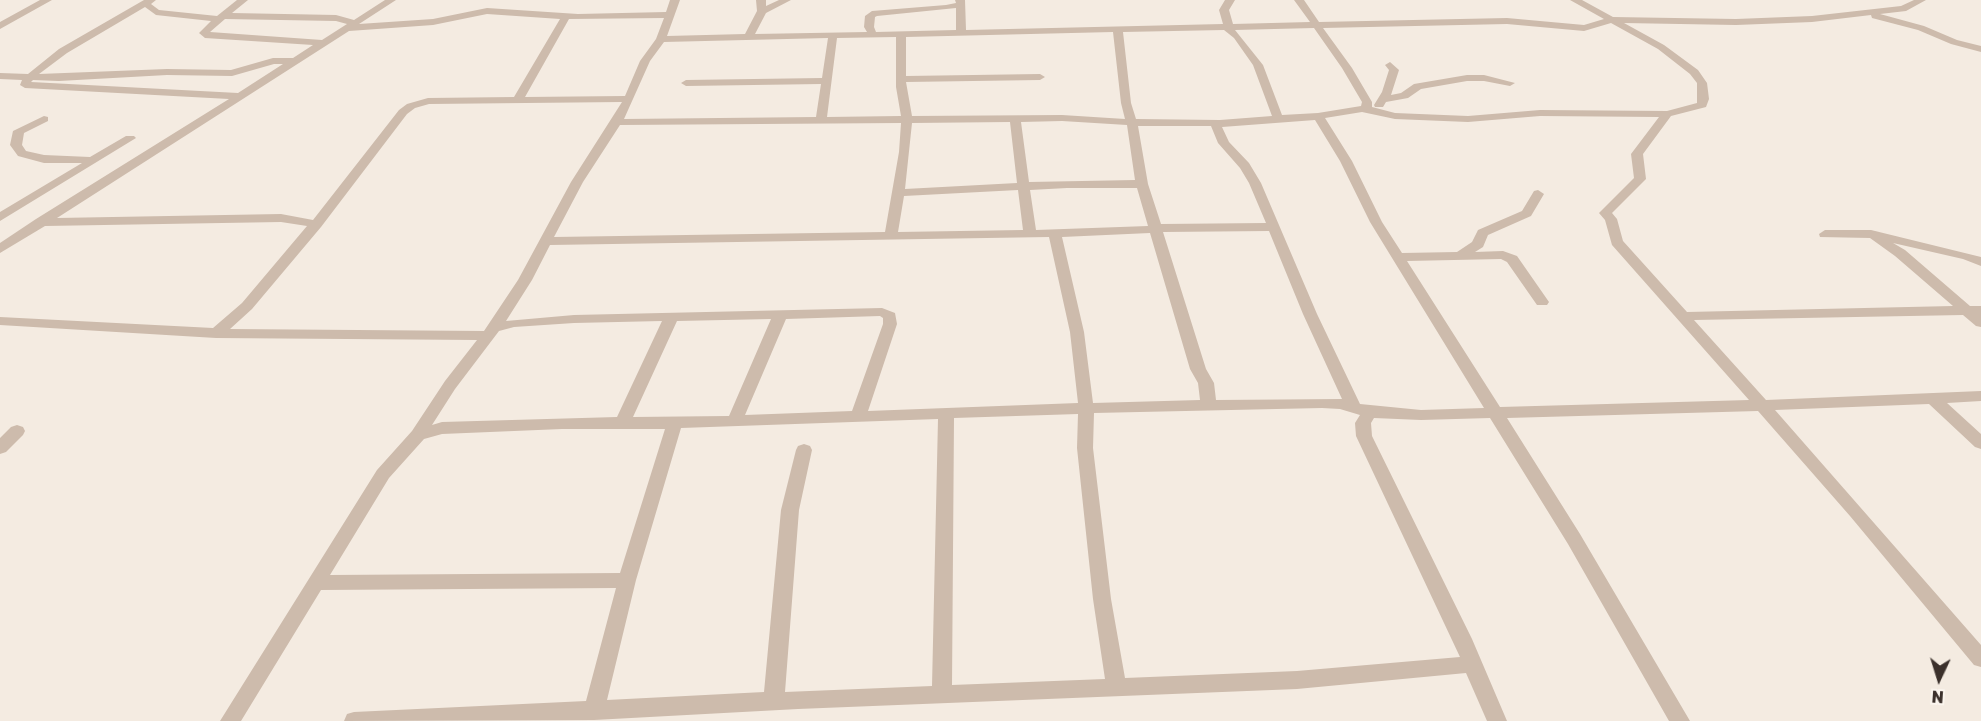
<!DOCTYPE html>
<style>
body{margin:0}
#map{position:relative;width:1981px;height:721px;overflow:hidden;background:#f4ebe1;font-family:"Golos Text",sans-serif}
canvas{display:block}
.north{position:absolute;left:1909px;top:649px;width:60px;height:60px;-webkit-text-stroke:4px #fbf5ee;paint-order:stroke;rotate:184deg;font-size:16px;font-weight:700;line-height:24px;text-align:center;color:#3b302b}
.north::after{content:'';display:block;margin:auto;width:21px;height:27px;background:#3b302b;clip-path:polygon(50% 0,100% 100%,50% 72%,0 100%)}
</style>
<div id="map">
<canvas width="1981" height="721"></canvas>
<div class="north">N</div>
</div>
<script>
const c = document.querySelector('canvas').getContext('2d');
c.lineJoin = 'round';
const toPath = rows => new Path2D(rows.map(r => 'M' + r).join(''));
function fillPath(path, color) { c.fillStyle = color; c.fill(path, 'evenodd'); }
const minor = toPath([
 [40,0,52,0,0,29,0,22,40,0],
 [144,0,156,0,151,4,159,10,217,16,237,0,248,0,232,13,336,15,354,20,385,0,396,0,359,24,433,19,487,8,578,14,666,12,670,0,680,0,667,36,745,34,757,11,756,0,766,0,766,6,779,0,791,0,766,13,755,34,867,32,864,27,865,16,872,11,946,5,956,3,955,0,965,0,966,30,1223,24,1219,10,1225,0,1235,0,1229,10,1233,24,1310,22,1294,0,1304,0,1319,22,1507,18,1584,25,1604,19,1570,0,1582,0,1613,17,1736,19,1812,16,1901,6,1914,0,1926,0,1906,11,1880,14,1924,26,1957,40,1981,46,1981,52,1951,44,1918,30,1872,18,1871,15,1812,22,1736,25,1624,23,1664,45,1698,70,1707,83,1709,99,1706,107,1671,116,1643,154,1646,179,1612,213,1617,219,1623,241,1687,312,1953,306,1895,256,1870,238,1820,237,1819,234,1825,230,1871,230,1981,257,1981,266,1963,259,1893,243,1905,250,1970,306,1981,306,1981,327,1976,326,1963,315,1694,320,1766,400,1981,391,1981,401,1947,403,1981,434,1981,449,1975,447,1929,404,1775,410,1981,645,1981,667,1974,665,1850,516,1758,411,1507,418,1580,534,1690,721,1669,721,1568,544,1490,418,1421,420,1374,418,1371,423,1372,436,1472,639,1507,721,1487,721,1466,673,1297,689,798,709,594,720,344,721,347,714,354,712,586,701,616,588,321,590,241,721,220,721,377,470,412,431,445,381,477,340,216,338,0,325,0,317,213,328,242,303,307,226,281,222,45,226,0,253,0,243,36,219,229,99,25,88,20,85,22,80,0,79,0,73,28,74,59,49,144,0],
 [145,7,156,15,211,21,199,33,205,38,313,45,293,58,273,58,231,70,167,69,39,74,67,53,145,7],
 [956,8,956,30,876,32,874,27,875,17,877,16,956,8],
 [487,14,560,19,514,97,428,98,407,104,399,110,313,220,281,214,57,218,349,31,433,25,487,14],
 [664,18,656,39,640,61,625,96,525,97,569,19,664,18],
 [225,19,336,21,347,24,322,40,210,32,225,19],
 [1611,23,1658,49,1690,74,1697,83,1697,103,1667,111,1540,110,1468,116,1395,113,1372,107,1372,102,1352,68,1323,28,1507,24,1584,31,1611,23],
 [1314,28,1342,68,1362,102,1361,106,1318,113,1282,115,1263,65,1235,30,1314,28],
 [1224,30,1234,38,1253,65,1272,116,1220,120,1136,119,1131,103,1123,32,1224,30],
 [1113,32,1121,103,1125,119,1062,115,912,116,906,82,1040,80,1045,77,1040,74,906,76,906,37,1113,32],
 [896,37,896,87,901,116,827,117,837,38,896,37],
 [828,38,822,78,686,80,681,83,686,86,821,84,816,117,624,119,650,61,664,42,828,38],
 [274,64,283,64,238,93,31,82,33,80,59,81,167,75,232,76,274,64],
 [622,102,571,182,518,280,484,331,230,329,252,309,321,227,407,114,415,108,429,104,622,102],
 [1362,112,1395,119,1468,122,1540,116,1659,117,1631,154,1634,178,1599,213,1605,220,1612,245,1749,400,1500,407,1407,261,1501,259,1507,262,1537,305,1547,305,1549,302,1517,256,1503,251,1475,252,1483,247,1488,235,1531,216,1544,194,1538,190,1534,191,1522,211,1478,230,1472,242,1457,252,1402,253,1382,222,1352,161,1325,118,1362,112],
 [1315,120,1340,161,1370,222,1484,408,1421,410,1360,404,1317,314,1261,183,1249,163,1229,142,1222,127,1315,120],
 [1062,121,1127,125,1135,180,1029,182,1021,122,1062,121],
 [1010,122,1017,183,905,189,912,123,1010,122],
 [901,123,899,152,885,232,554,237,583,182,620,125,901,123],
 [1138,126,1211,126,1218,143,1240,168,1249,183,1266,223,1161,224,1148,184,1138,126],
 [1067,188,1137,188,1148,226,1036,230,1030,190,1067,188],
 [1018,190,1023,230,898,232,904,196,1018,190],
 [1269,231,1303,314,1342,399,1216,400,1214,383,1206,369,1163,232,1269,231],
 [1150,233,1190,369,1198,383,1200,400,1093,403,1084,332,1062,237,1150,233],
 [1049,237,1070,332,1078,403,868,411,897,324,895,313,882,308,574,315,506,321,532,280,550,245,1049,237],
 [880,316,883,318,883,324,852,411,745,415,786,319,880,316],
 [771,319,729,416,633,417,677,321,771,319],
 [662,321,617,417,442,422,432,425,455,389,499,331,514,327,574,323,662,321],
 [1322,408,1340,409,1360,415,1355,423,1356,436,1460,657,1297,671,1125,678,1111,599,1093,448,1094,413,1322,408],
 [1078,414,1077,448,1093,599,1105,679,952,685,954,418,1078,414],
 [938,419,932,686,785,692,799,510,812,450,810,446,804,444,798,446,796,450,781,510,764,692,607,700,636,580,681,428,938,419],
 [562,429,665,429,620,573,330,575,389,478,424,439,442,434,562,429],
 [1390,62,1399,70,1391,95,1401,93,1414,84,1467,75,1484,75,1515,83,1510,86,1484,81,1467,81,1421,89,1408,98,1386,102,1383,107,1375,107,1374,105,1382,92,1389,70,1385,65,1390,62],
 [44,116,48,117,48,121,24,133,22,145,26,151,44,155,90,157,126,136,134,136,136,138,0,221,0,212,82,163,44,163,18,156,10,145,13,131,44,116],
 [17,425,23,427,25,431,23,435,6,452,0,454,0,438,11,427,17,425]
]);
fillPath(minor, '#cdbbac');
</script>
